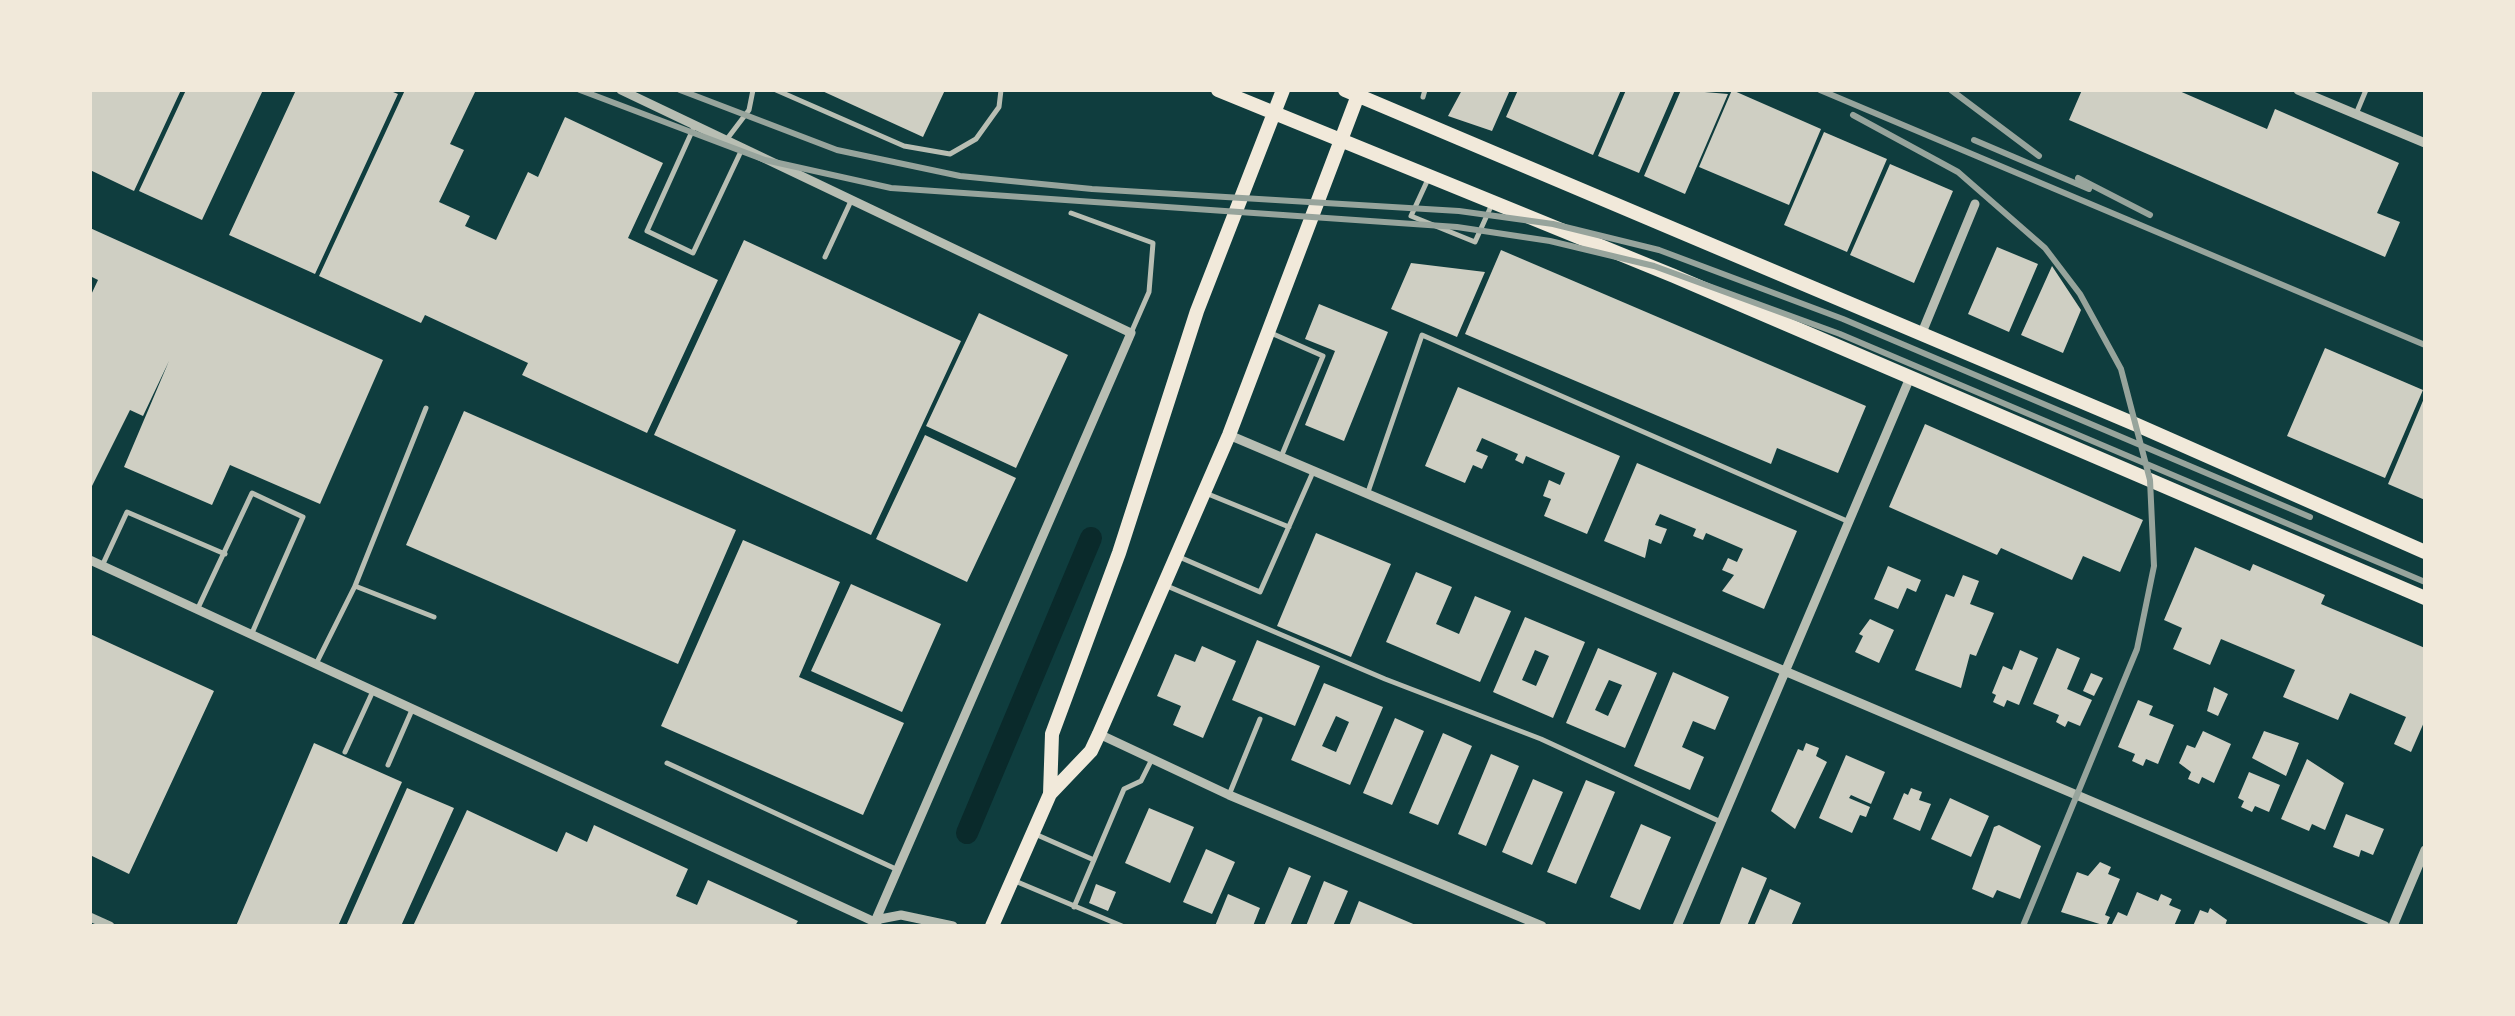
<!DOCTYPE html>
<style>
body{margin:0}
#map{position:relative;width:2515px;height:1016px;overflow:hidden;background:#0f3d3e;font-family:"Golos Text",sans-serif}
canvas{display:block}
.frame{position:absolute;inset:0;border:92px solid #f1e9da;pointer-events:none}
</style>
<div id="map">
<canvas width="2515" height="1016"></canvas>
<div class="frame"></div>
</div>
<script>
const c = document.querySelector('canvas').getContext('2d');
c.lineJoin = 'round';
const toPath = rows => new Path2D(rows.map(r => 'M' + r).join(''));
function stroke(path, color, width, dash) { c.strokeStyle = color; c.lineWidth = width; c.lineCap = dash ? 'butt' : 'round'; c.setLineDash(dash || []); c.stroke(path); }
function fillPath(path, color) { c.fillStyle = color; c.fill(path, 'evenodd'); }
const canal = toPath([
 [967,833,1091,538]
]);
const building = toPath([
 [90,90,181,90,134,191,90,170],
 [186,90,263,90,202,220,139,191],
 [296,90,388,90,398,94,315,274,229,235],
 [405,90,476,90,450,144,464,150,439,202,470,216,465,226,496,240,528,172,538,177,565,117,663,163,628,238,718,280,647,433,522,375,528,363,425,315,421,323,319,276],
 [820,90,945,90,923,137],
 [1462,90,1510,90,1492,131,1448,116],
 [1518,90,1621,90,1593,155,1506,117],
 [1626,90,1675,90,1639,173,1598,156],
 [1681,90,1728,94,1685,194,1644,176],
 [1732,90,1821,129,1789,205,1699,167],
 [2082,90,2177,90,2267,129,2275,109,2399,163,2377,213,2400,222,2385,257,2069,120],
 [1824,132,1887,159,1847,252,1784,225],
 [1890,164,1953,191,1914,283,1850,255],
 [90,228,383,360,320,504,230,465,212,505,124,467,169,361,143,416,130,410,90,490,90,297,98,280,90,276],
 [744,240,961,341,871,535,654,435],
 [1997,247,2038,264,2009,332,1968,314],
 [1501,250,1866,406,1838,473,1777,448,1771,464,1465,334],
 [1411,263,1485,272,1457,337,1391,309],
 [2052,266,2081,310,2063,353,2021,335],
 [1319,304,1388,332,1344,441,1305,425,1335,351,1305,339],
 [979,313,1068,355,1016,468,926,426],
 [2325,348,2423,390,2385,478,2287,436],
 [1458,387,1620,456,1587,534,1544,516,1551,499,1543,496,1549,480,1560,485,1565,473,1526,456,1523,464,1515,460,1518,454,1482,438,1476,451,1488,456,1482,469,1473,465,1465,483,1425,466],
 [2425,396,2425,500,2388,484],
 [464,411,736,530,678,664,406,545],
 [1925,424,2143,520,2120,572,2083,556,2072,580,2001,548,1997,555,1889,507],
 [925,435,1016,478,967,582,876,539],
 [1637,463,1797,531,1764,609,1722,591,1734,575,1722,570,1728,558,1737,562,1743,549,1706,533,1703,540,1693,536,1696,529,1660,514,1655,525,1667,529,1661,544,1649,539,1645,558,1604,541],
 [1316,533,1391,564,1351,657,1277,626],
 [743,540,840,582,799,677,904,723,863,815,661,726],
 [2195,547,2250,571,2253,564,2325,595,2321,604,2425,648,2425,720,2411,752,2394,744,2406,717,2350,693,2338,720,2283,697,2295,670,2221,639,2210,665,2173,649,2182,628,2164,620],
 [1888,566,1921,580,1916,592,1907,588,1898,609,1874,599],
 [1416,572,1452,587,1436,624,1459,634,1475,596,1511,611,1480,682,1386,642],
 [1963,575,1979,581,1970,604,1994,613,1976,656,1970,654,1961,688,1915,670,1946,594,1954,597],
 [851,584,941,624,902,712,811,671],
 [1525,617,1585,642,1553,718,1493,692],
 [1535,650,1549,656,1536,686,1522,680],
 [1870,619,1894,630,1879,663,1855,652,1863,636,1859,634],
 [90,634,214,691,129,874,90,855],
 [1257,640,1320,666,1295,726,1232,700],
 [1202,646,1236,661,1203,738,1173,725,1181,706,1157,696,1175,654,1195,662],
 [1598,648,1657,673,1625,748,1566,723],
 [1609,680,1622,685,1608,716,1595,710],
 [2057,648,2080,658,2067,689,2092,700,2080,726,2068,721,2065,727,2056,722,2059,715,2033,704],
 [2020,650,2038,658,2019,705,2007,700,2004,707,1993,702,1996,695,1992,693,2003,666,2012,670],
 [1673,672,1729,697,1715,730,1693,721,1682,747,1704,757,1690,790,1634,766],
 [2091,673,2103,678,2094,696,2083,691],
 [1324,683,1383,707,1350,785,1291,760],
 [1336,716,1349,722,1336,752,1322,746],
 [2214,687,2228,694,2218,716,2207,711],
 [2138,700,2153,706,2149,715,2174,725,2158,764,2146,759,2143,766,2132,761,2135,754,2118,747],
 [1395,718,1424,731,1392,805,1363,793],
 [2203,731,2231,744,2214,783,2202,777,2199,784,2188,779,2191,772,2179,763,2187,745,2195,748],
 [2264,731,2299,743,2286,776,2252,758],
 [1443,733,1472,746,1438,825,1409,813],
 [314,743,402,782,338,926,236,926],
 [1806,743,1819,748,1816,756,1827,762,1795,829,1771,811,1798,749,1803,751],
 [1491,754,1519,766,1486,846,1458,834],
 [1846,755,1885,772,1871,804,1851,795,1849,798,1870,807,1866,817,1860,815,1852,833,1819,818],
 [2307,759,2344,783,2325,830,2312,824,2309,831,2281,819],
 [2249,772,2280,785,2269,812,2255,806,2252,812,2241,807,2244,801,2238,798],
 [1533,779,1563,792,1532,865,1502,852],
 [1586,780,1615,792,1576,884,1547,872],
 [407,788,454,808,401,926,346,926],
 [1911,788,1922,792,1919,800,1931,804,1920,831,1893,819,1904,793,1908,795],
 [1950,798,1989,816,1971,857,1931,839],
 [1149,808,1194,827,1170,883,1125,863],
 [467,810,557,852,566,832,587,842,594,825,688,869,676,896,697,905,708,880,798,921,795,926,413,926],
 [2346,814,2384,829,2373,855,2361,850,2359,857,2333,847],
 [1641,824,1671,837,1640,910,1610,897],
 [1999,825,2041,846,2020,899,1997,890,1993,898,1972,889,1994,827],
 [1206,849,1235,862,1212,914,1183,902],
 [2100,862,2111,867,2108,874,2120,879,2105,915,2110,917,2106,926,2061,912,2077,872,2088,876],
 [1289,867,1311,876,1290,926,1264,926],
 [1742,867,1767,878,1747,926,1719,926],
 [1324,881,1348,891,1333,926,1306,926],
 [1096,884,1116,892,1108,911,1089,903],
 [1770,889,1801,903,1791,926,1754,926],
 [2137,892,2158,901,2161,894,2172,899,2169,905,2181,910,2174,926,2111,926,2118,912,2127,916],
 [1228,894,1260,908,1253,926,1215,926],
 [1359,901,1418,926,1349,926],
 [2210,908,2227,920,2225,926,2193,926,2200,910,2208,913]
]);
const service = toPath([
 [776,90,904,146,950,154,976,139,999,107,1001,90],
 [1423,97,1425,90],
 [2356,114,2366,90],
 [694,127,647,231,693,253,743,147],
 [727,139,749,110,753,90],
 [1429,177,1411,216,1475,242,1492,204],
 [1071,213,1153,243,1149,292,1131,333],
 [825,257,851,201],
 [1271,333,1323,356,1281,457],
 [1368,492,1422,335,1847,521],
 [1208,494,1289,527],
 [1177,556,1260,592,1313,472],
 [102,566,127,512,225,554],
 [355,586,434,617],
 [1167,586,1385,679,1541,739,1721,822],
 [198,608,252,493,303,517,252,633],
 [317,662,355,586,426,408],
 [345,752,373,691],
 [667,763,898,870],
 [388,765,412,710],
 [1229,795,1260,719],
 [1035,834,1094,860],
 [1015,881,1122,926],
 [1074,907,1124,789,1141,781,1152,759]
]);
const minor = toPath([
 [621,90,1131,333,873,926],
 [2298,90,2425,143],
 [1921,335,1975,204],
 [1229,435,2385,926],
 [90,560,877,923],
 [1099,734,1229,795,1542,926],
 [90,917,110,926],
 [875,920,901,915,953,926],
 [1677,926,1909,380],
 [2393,926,2425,850]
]);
const primary = toPath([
 [1218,90,1674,276,2425,598],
 [1345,90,2137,425,2425,552],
 [1050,794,1052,734,1119,553,1197,311,1283,90],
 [992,926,1050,794,1091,751,1099,734,1229,435,1360,90]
]);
const rail = toPath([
 [580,90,765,160,891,188,1457,227,1550,241,1654,266,1840,334,2425,582],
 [680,90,837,150,960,176,1092,189,1459,211,1553,224,1659,250,1843,319,2310,517],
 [1820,90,2425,345],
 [1951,90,2039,156],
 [1853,115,1958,172,2045,248,2080,294,2121,369,2150,480,2154,566,2137,649,2023,926],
 [1974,140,2089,189],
 [2078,178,2150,215]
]);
stroke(canal, '#0a2a2b', 22);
fillPath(building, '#cfcfc3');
stroke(service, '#b8beb3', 5);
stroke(minor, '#b8beb3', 9);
stroke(primary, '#f1e9da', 14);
stroke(rail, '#97a49c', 6);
</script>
